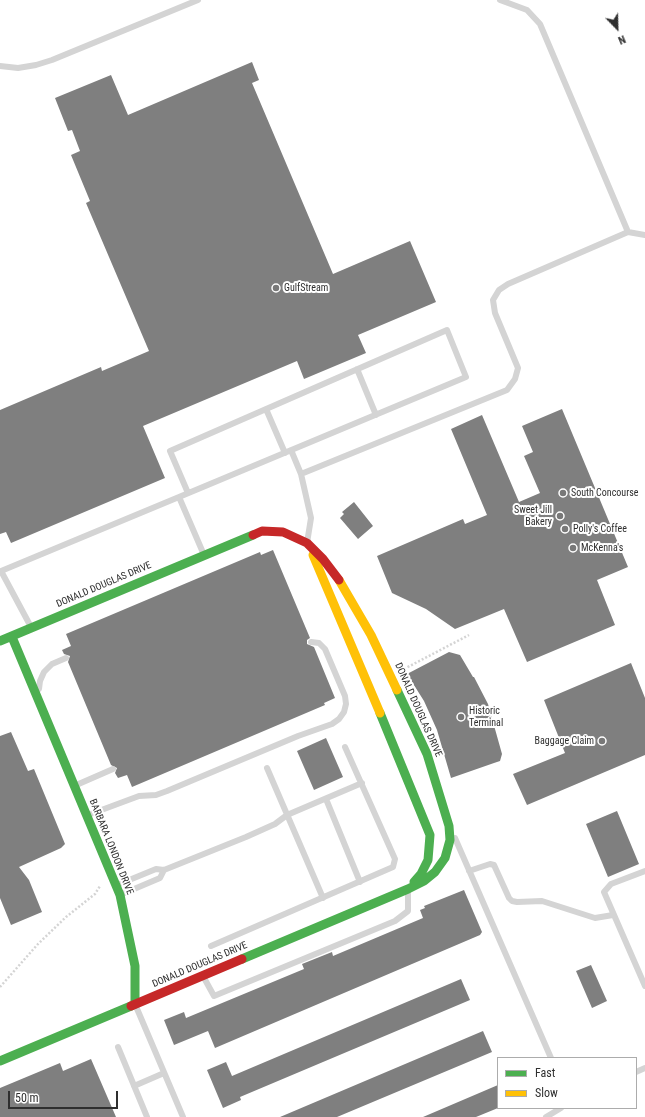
<!DOCTYPE html>
<style>
body{margin:0}
#map{position:relative;width:645px;height:1117px;overflow:hidden;background:#fff;font-family:"Roboto Condensed",sans-serif}
canvas{display:block}
.legend{position:absolute;left:497px;top:1057px;width:140px;height:52px;box-sizing:border-box;background:#fff;border:1px solid #acacac;margin:0;padding:5px 7px;list-style:none;font-size:12px;color:#2f2f2f}
.legend li{display:flex;align-items:center;gap:8px;height:20px}
.legend b{width:20px;border:1px solid #acacac}
.north{position:absolute;left:597px;top:8px;width:40px;height:40px;-webkit-text-stroke:3px #fff;paint-order:stroke;rotate:157deg;font-size:11px;font-weight:700;line-height:16px;text-align:center;color:#2f2f2f}
.north::after{content:'';display:block;margin:auto;width:14px;height:18px;background:#2f2f2f;clip-path:polygon(50% 0,100% 100%,50% 72%,0 100%)}
.scale{position:absolute;left:8px;top:1091px;width:110px;height:18px;box-sizing:border-box;border:2px solid #2f2f2f;border-top:0;padding-left:5px;font-size:12px;line-height:14px;white-space:nowrap;color:#2f2f2f;-webkit-text-stroke:3px #fff;paint-order:stroke}
</style>
<div id="map">
<canvas width="645" height="1117"></canvas>
<ul class="legend">
<li><b style="height:5px;background:#4caf50"></b>Fast</li>
<li><b style="height:5px;background:#ffc107"></b>Slow</li>
</ul>
<div class="north">N</div>
<div class="scale">50 m</div>
</div>
<script>
const c = document.querySelector('canvas').getContext('2d');
c.lineJoin = 'round';
function fillPath(path, color) { c.fillStyle = color; c.fill(path, 'evenodd'); }
const toPath = rows => new Path2D(rows.map(r => 'M' + r).join(''));
function stroke(path, color, width, dash) { c.strokeStyle = color; c.lineWidth = width; c.lineCap = dash ? 'butt' : 'round'; c.setLineDash(dash || []); c.stroke(path); }
function label(font, color, halo, rows, align = 'center') {
  c.font = font + ' "Roboto Condensed",sans-serif'; c.lineWidth = 4; c.setLineDash([]); c.textBaseline = 'middle'; c.strokeStyle = halo; c.fillStyle = color; for (const [text, x, y, turn = 0] of rows) {
    c.save(); c.translate(x, y); c.rotate((+turn || 0) * Math.PI / 180); c.textAlign = isNaN(turn) ? turn : align; if (halo) c.strokeText(text, 0, 0); c.fillText(text, 0, 0); c.restore();
  }
}
const building = toPath([
 [252,62,259,80,252,83,333,274,410,241,436,302,358,335,366,353,304,379,297,361,143,426,165,478,11,543,6,532,0,534,0,410,101,367,102,371,149,351,86,203,90,201,71,155,80,151,72,130,68,131,55,98,111,75,128,115],
 [562,409,628,567,597,580,615,625,527,662,504,609,455,629,426,609,392,593,377,556,463,519,465,524,487,515,451,429,482,415,519,502,540,493,524,456,533,452,522,426],
 [354,502,373,526,358,539,340,518,344,514,342,512],
 [273,550,310,638,307,640,307,644,314,647,335,698,324,703,325,705,132,787,127,775,118,778,115,773,117,768,111,765,68,662,70,656,64,654,62,650,71,646,66,634,260,552,261,555],
 [449,652,460,655,473,677,474,677,488,704,502,754,500,761,494,763,451,778,437,730,424,701,407,674],
 [631,663,645,698,645,755,527,805,513,774,565,753,544,700],
 [11,732,28,771,34,769,65,844,61,848,19,867,29,880,42,912,11,925,0,898,0,736],
 [326,738,343,777,314,790,297,751],
 [617,811,639,864,608,877,586,824],
 [464,890,482,932,480,935,215,1048,208,1031,174,1045,164,1020,184,1012,186,1018,304,969,302,964,332,952,333,956,423,918,420,910,425,908,424,906],
 [591,965,607,1001,592,1008,576,971],
 [461,979,470,1000,240,1097,241,1100,223,1108,207,1070,226,1062,232,1076],
 [483,1031,492,1052,337,1117,280,1117],
 [91,1059,116,1117,0,1117,0,1088,60,1063,63,1071],
 [498,1085,498,1108,476,1117,423,1117]
]);
const path = toPath([
 [404,669,469,635],
 [0,987,38,944,66,917,95,894,100,886]
]);
const lane = toPath([
 [500,0,527,10,540,24,628,232,645,235],
 [0,66,18,68,36,65,52,60,198,0],
 [357,369,376,415],
 [266,409,285,453],
 [291,450,301,474],
 [188,493,170,451,447,330,466,377,179,497,204,555],
 [307,543,311,518,301,474,507,390,515,379,518,368,495,313,493,300,499,290,508,284,628,232],
 [31,627,1,571,179,497],
 [39,689,40,681,44,672,52,664,66,658],
 [267,768,323,898],
 [74,786,113,769],
 [326,799,360,882],
 [88,815,139,796,156,795,167,791,298,736,332,724,339,719,344,712,346,704,345,696,325,649,319,643,311,642],
 [455,838,551,1058],
 [469,871,490,864,494,865,509,898,512,901,517,902,542,901,595,918,613,915],
 [645,871,611,884,604,892,645,986],
 [117,885,156,869,164,870,246,837,275,824,287,815,362,783],
 [120,895,160,878,164,870],
 [211,946,393,867,395,859,345,747],
 [203,976,214,996,395,921,408,911,408,889],
 [135,1004,183,1117],
 [118,1047,147,1117],
 [636,1072,645,1068],
 [134,1086,164,1073],
 [546,1117,561,1108]
]);
const fast = toPath([
 [12,637,120,895,135,966,135,1004],
 [0,641,253,535],
 [380,713,430,835,428,860,421,874,414,882],
 [242,959,408,889,424,881,435,872,445,858,450,840,449,826,427,754,397,690],
 [0,1061,131,1006]
]);
const slow = toPath([
 [313,555,380,713],
 [339,580,371,635,397,690]
]);
const jam = toPath([
 [253,535,262,531,283,532,307,543,323,559,339,580],
 [131,1006,242,959]
]);
const markers = [
 [276,288,4,"#787878"],
 [563,493,4,"#787878"],
 [560,516,4,"#787878"],
 [565,529,4,"#787878"],
 [573,548,4,"#787878"],
 [461,717,4,"#787878"],
 [602,741,4,"#787878"]
];
const poiNames = [
 ["GulfStream",284,288],
 ["South Concourse",571,493],
 ["Sweet Jill",552,510,"right"],
 ["Bakery",552,522,"right"],
 ["Polly's Coffee",573,529],
 ["McKenna's",581,548],
 ["Historic",469,711],
 ["Terminal",469,723],
 ["Baggage Claim",594,741,"right"]
];
const streetNames = [
 ["DONALD DOUGLAS DRIVE",104,585,-23],
 ["DONALD DOUGLAS DRIVE",418,710,66],
 ["BARBARA LONDON DRIVE",111,847,68],
 ["DONALD DOUGLAS DRIVE",200,965,-23]
];
fillPath(building, '#7f7f7f');
stroke(path, '#d4d4d4', 2.5, [2, 2]);
stroke(lane, '#d4d4d4', 6);
stroke(fast, '#4caf50', 9);
stroke(slow, '#ffc107', 9);
stroke(jam, '#c62828', 9);
for (const [x, y, r, color] of markers) { const dot = new Path2D(); dot.arc(x, y, r, 0, 2 * Math.PI); c.fillStyle = color; c.fill(dot); stroke(dot, '#fff', 1.5); }
label('10px', '#2f2f2f', '#fff', poiNames, 'left');
label('10px', '#2f2f2f', '#fff', streetNames);
</script>
